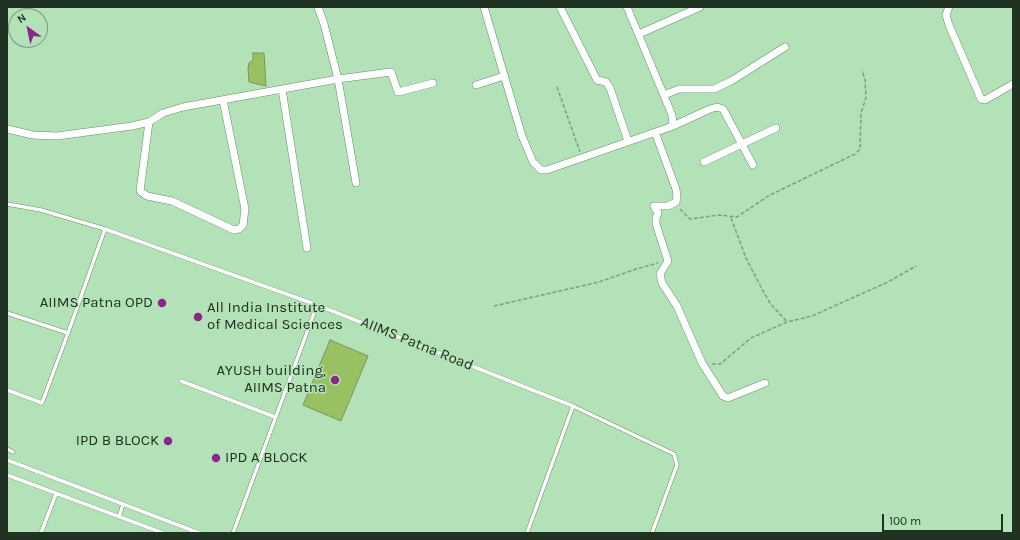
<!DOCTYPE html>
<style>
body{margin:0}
#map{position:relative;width:1020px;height:540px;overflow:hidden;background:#b4e2b8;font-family:Karla,sans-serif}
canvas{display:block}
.frame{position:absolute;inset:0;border:8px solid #203222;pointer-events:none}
.north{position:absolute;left:8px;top:8px;width:40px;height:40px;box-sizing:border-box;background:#b4e2b8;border:1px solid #799c7c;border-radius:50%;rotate:327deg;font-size:11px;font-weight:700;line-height:16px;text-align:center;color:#203222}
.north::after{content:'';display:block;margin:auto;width:14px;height:18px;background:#8b268c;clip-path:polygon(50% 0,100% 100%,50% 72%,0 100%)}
.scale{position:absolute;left:882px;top:514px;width:121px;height:18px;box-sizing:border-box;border:2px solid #203222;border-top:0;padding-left:5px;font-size:12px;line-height:14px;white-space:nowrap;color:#203222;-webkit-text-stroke:3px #b4e2b8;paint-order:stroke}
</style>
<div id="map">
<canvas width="1020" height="540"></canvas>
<div class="frame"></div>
<div class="north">N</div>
<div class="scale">100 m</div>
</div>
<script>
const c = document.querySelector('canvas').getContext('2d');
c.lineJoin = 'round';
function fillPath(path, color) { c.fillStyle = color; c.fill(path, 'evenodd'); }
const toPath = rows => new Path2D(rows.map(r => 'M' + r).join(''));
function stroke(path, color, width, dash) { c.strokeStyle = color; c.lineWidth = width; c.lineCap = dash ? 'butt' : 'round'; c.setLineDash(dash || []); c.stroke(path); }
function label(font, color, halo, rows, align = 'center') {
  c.font = font + ' Karla,sans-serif'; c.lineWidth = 3; c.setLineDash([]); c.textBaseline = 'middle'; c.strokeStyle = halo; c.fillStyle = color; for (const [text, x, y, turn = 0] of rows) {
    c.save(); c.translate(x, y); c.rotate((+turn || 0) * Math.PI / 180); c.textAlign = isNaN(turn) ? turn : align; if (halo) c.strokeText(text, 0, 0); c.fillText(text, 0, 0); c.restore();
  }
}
const building = toPath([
 [253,53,264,53,266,86,249,82,248,68,249,63,253,60,253,53],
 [330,340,368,356,341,421,303,405,330,340]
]);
const path = toPath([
 [557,87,580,152],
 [680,209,690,219,719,215,737,217,768,196,855,154,860,149,861,113,866,98,865,80,862,70],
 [731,218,746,258,763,291,770,303,787,322],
 [494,306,599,282,636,269,658,263],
 [712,364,720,364,751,338,787,322,812,316,888,282,916,266]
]);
const lane = toPath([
 [7,204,41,210,105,229],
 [7,313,68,333,105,229,317,305],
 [181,381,275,417],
 [7,390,42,403,68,333],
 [573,406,674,454,677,465,652,533],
 [7,449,13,452],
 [7,460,199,533],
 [7,475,163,533],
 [119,517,123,504],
 [41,533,56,494],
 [233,533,317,305,573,406,527,533]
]);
const street = toPath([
 [318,7,324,24,338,79,356,183],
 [484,7,522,136,533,162,541,170,547,170,673,126,672,115,627,7],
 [560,7,597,80,606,82,610,88,628,141],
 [949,7,946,15,949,25,981,99,985,100,1013,84],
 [639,34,700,7],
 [476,85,504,76],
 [282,89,307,248],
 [664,95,679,89,714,89,731,81,785,47],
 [149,122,140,191,147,196,172,201,234,230,239,229,243,225,245,209,223,100],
 [673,126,710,109,717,107,723,109,753,165],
 [7,129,33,135,57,136,132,126,149,122,163,113,183,107,338,79,391,72,398,92,433,83],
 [655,132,676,189,677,197,676,202,668,206,654,206,658,213,656,218,656,224,668,261,660,274,662,283,677,306,702,363,723,396,728,398,765,383],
 [704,162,776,128]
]);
const markers = [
 [162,303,5,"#8b268c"],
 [198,317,5,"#8b268c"],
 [335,380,5,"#8b268c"],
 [168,441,5,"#8b268c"],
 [216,458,5,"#8b268c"]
];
const poiNames = [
 ["AIIMS Patna OPD",153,303],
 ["All India Institute",207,308,"left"],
 ["of Medical Sciences",207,325,"left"],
 ["AYUSH building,",326,371],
 ["AIIMS Patna",326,388],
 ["IPD B BLOCK",159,441],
 ["IPD A BLOCK",225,458,"left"]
];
const streetNames = [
 ["AIIMS Patna Road",417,344,22]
];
fillPath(building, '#9ac161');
stroke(building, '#7c915f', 1);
stroke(lane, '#659069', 4.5);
stroke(street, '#659069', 8);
stroke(path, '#7c9f7f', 1.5, [4, 2]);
stroke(lane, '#fff', 3.5);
stroke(street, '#fff', 7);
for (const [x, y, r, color] of markers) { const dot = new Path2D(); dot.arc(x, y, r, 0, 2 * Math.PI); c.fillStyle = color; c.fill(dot); stroke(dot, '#b4e2b8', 1.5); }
label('15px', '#203222', '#b4e2b8', poiNames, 'right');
label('15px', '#203222', '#b4e2b8', streetNames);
</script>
